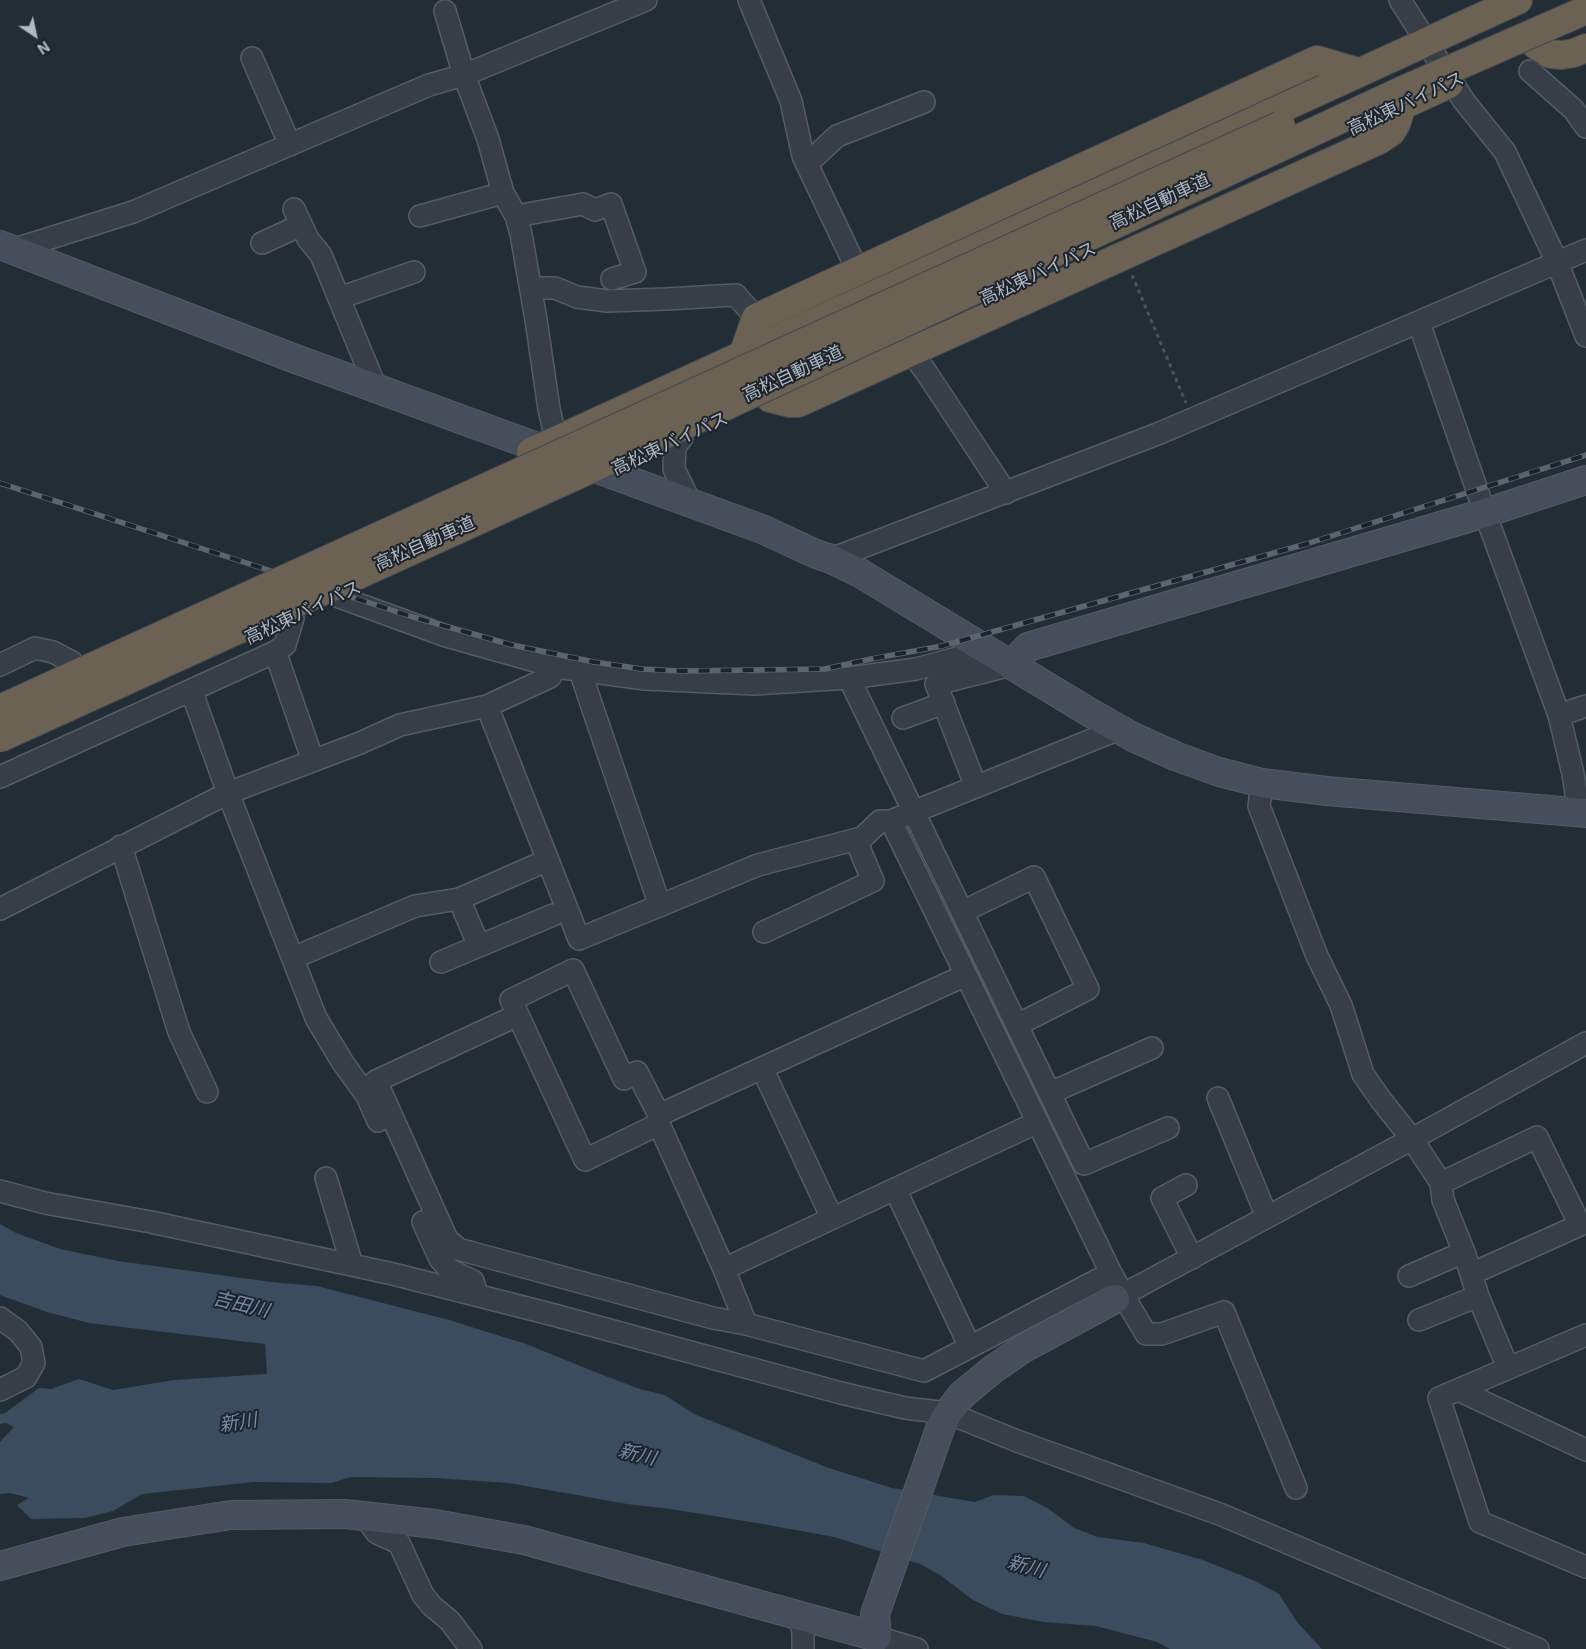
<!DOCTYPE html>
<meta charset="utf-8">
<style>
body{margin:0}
#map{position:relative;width:1586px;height:1649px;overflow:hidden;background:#232d36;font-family:Inter,sans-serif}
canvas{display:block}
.north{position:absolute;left:10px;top:10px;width:50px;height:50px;-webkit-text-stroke:4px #1c232c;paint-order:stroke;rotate:146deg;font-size:14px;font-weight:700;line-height:20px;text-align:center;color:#b1b9c3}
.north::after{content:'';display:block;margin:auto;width:18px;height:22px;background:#b1b9c3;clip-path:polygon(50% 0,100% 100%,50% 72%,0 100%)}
</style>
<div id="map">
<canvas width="1586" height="1649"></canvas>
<div class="north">N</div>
</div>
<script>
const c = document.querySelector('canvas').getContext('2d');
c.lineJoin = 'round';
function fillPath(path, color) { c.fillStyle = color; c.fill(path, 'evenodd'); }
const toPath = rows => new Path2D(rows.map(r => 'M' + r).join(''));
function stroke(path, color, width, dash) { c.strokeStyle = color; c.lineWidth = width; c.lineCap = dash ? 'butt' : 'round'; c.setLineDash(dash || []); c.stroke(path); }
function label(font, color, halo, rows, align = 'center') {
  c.font = font + ' Inter,"Noto Sans JP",sans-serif'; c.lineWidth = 4; c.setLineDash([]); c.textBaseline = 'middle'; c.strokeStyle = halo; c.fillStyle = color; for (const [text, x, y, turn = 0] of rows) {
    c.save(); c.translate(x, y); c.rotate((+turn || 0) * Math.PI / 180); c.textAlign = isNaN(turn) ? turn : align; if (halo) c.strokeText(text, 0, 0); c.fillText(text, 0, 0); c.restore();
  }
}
const water = toPath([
 [0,1224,16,1233,60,1249,118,1261,271,1282,317,1286,449,1320,526,1344,600,1374,640,1389,665,1395,694,1414,826,1467,892,1488,975,1502,994,1495,1024,1496,1049,1509,1074,1528,1098,1537,1144,1543,1203,1560,1255,1581,1279,1594,1297,1622,1322,1649,1170,1649,1157,1642,1096,1626,1044,1622,1002,1614,973,1600,940,1575,920,1564,834,1537,763,1524,671,1509,627,1504,509,1483,435,1478,351,1477,331,1483,253,1482,142,1494,113,1511,85,1518,31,1519,17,1505,29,1498,10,1493,0,1494,0,1442,14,1427,6,1423,0,1424,0,1414,5,1413,39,1388,51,1389,79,1379,113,1390,174,1380,267,1374,265,1344,89,1323,47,1312,0,1295]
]);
const path = toPath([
 [1132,275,1186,403]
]);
const street = toPath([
 [749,0,791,101,803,156,852,259,860,270],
 [1400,0,1464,101,1505,152,1557,262,1586,336],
 [445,11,464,75,488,139,503,193,516,216,521,234,536,320,549,409,556,440],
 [252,58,290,145],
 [1530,71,1574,110,1586,127],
 [807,164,837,136,924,102],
 [294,209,308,239,321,255,376,388],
 [420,216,503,193],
 [516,216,583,204,595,210,611,204,635,272,612,279],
 [262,243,301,225],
 [12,250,133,212,429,85,464,75,646,0],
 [531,288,555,288,577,297,607,301,666,299,736,295,756,318],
 [339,298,414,272],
 [1419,323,1485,513,1559,715,1573,774,1579,813],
 [911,352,926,372,1006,493],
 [682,438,675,446,674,469,690,502],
 [831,559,1160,433,1586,250],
 [339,597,446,636,556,667,645,679,754,684,849,678,916,669,987,650],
 [278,660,313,761],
 [0,665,35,648,53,652,72,662],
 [580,671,660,906],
 [849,678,1084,1164,1168,1128],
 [193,689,195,701,228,793,316,1018,343,1063,367,1096,378,1121],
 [487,706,550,677,556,667],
 [1559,715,1586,706],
 [903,718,944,703],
 [1119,729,891,821,1111,1273,1123,1295,1146,1334,1162,1334,1224,1312,1296,1488],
 [0,777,275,652,285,645,293,618],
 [1262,783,1259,806,1317,956,1341,1005,1363,1074,1381,1100,1412,1139,1441,1183,1443,1200,1464,1252,1478,1296,1508,1368],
 [976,787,936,684,1011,665],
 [121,846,179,1032,207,1092],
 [459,899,479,946,553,915],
 [0,909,228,793,360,743,400,725,487,706,579,939,758,865,861,838],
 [962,912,1034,877,1088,989,1017,1025],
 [764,932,873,881,857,843,880,821,891,821],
 [293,958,415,906,459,899,548,860],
 [441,962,479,946],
 [966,975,659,1115,659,1124,724,1269,1038,1122],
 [518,1015,511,1000,573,970,624,1079,637,1072,659,1115],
 [762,1068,832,1218],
 [1050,1093,1152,1048],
 [1218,1098,1267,1217],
 [659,1124,585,1160,518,1015,376,1081,447,1239,458,1249,713,1318,746,1324],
 [326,1178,352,1265],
 [1441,1183,1537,1137,1580,1225,1471,1274],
 [1186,1185,1162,1198,1192,1258],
 [895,1189,970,1347],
 [0,1191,45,1203,151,1222,393,1274,554,1315,841,1393,905,1408,948,1413,1017,1441,1222,1515,1538,1649],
 [423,1222,440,1259,450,1270,473,1281,477,1295],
 [724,1269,746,1324,924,1371,1111,1273],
 [1409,1276,1464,1252],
 [1115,1299,1412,1139,1586,1043],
 [0,1318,18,1331,31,1347,34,1363,26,1377,0,1390],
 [1419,1320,1478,1296],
 [1586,1335,1439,1398,1480,1522,1586,1567],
 [1458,1390,1586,1450],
 [365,1517,377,1533,399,1543,423,1595,432,1606,450,1621,471,1649],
 [799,1615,803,1633,803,1649],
 [879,1649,877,1637,917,1649]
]);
const secondary = toPath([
 [0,245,293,358,762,529,816,554,831,559,860,573,1089,712,1133,737,1175,756,1219,772,1262,783,1327,791,1586,813],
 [1011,665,1028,647,1485,513,1586,480],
 [0,1566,123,1532,231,1515,345,1514,435,1524,524,1540,877,1637,875,1614,941,1426,948,1413,962,1395,992,1370,1024,1348,1115,1299]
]);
const highway = toPath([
 [1536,45,1550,54,1562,55,1574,53,1586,48],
 [1373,119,1449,84],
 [743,355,756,318,1035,189,1317,60,1358,72],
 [770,398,789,403,798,403,1379,140,1391,132,1396,124,1402,106],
 [531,452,1518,0]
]);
const rail = toPath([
 [0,483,413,617,512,645,594,662,642,669,681,671,825,669,871,659,942,646,1306,544,1586,455]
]);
const highwayBridge = toPath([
 [0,709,1281,125],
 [0,738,584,472,1403,90,1586,10]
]);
const streetNames = [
 ["高松東バイパス",1406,104,-25],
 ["高松自動車道",1160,202,-25],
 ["高松東バイパス",1038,274,-25],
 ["高松自動車道",793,374,-25],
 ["高松東バイパス",670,444,-25],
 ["高松自動車道",425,544,-24],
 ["高松東バイパス",303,613,-25]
];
const waterNames = [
 ["吉田川",241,1305,14],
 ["新川",238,1423,-9],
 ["新川",637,1455,14],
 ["新川",1026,1567,15]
];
fillPath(water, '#3a4c5e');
stroke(street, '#545c65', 24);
stroke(secondary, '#545c65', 30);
stroke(highway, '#414952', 30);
stroke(path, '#475859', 3, [4, 4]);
stroke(street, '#373e47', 21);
stroke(secondary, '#454e5a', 28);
stroke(highway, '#6c6254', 28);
stroke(rail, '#5b6570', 5.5);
stroke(rail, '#1c232c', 4, [11]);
stroke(highwayBridge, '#414952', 30, []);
stroke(highwayBridge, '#6c6254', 28);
label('18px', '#b1b9c3', '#1c232c', streetNames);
label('italic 19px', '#758ca4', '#1c232c', waterNames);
</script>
